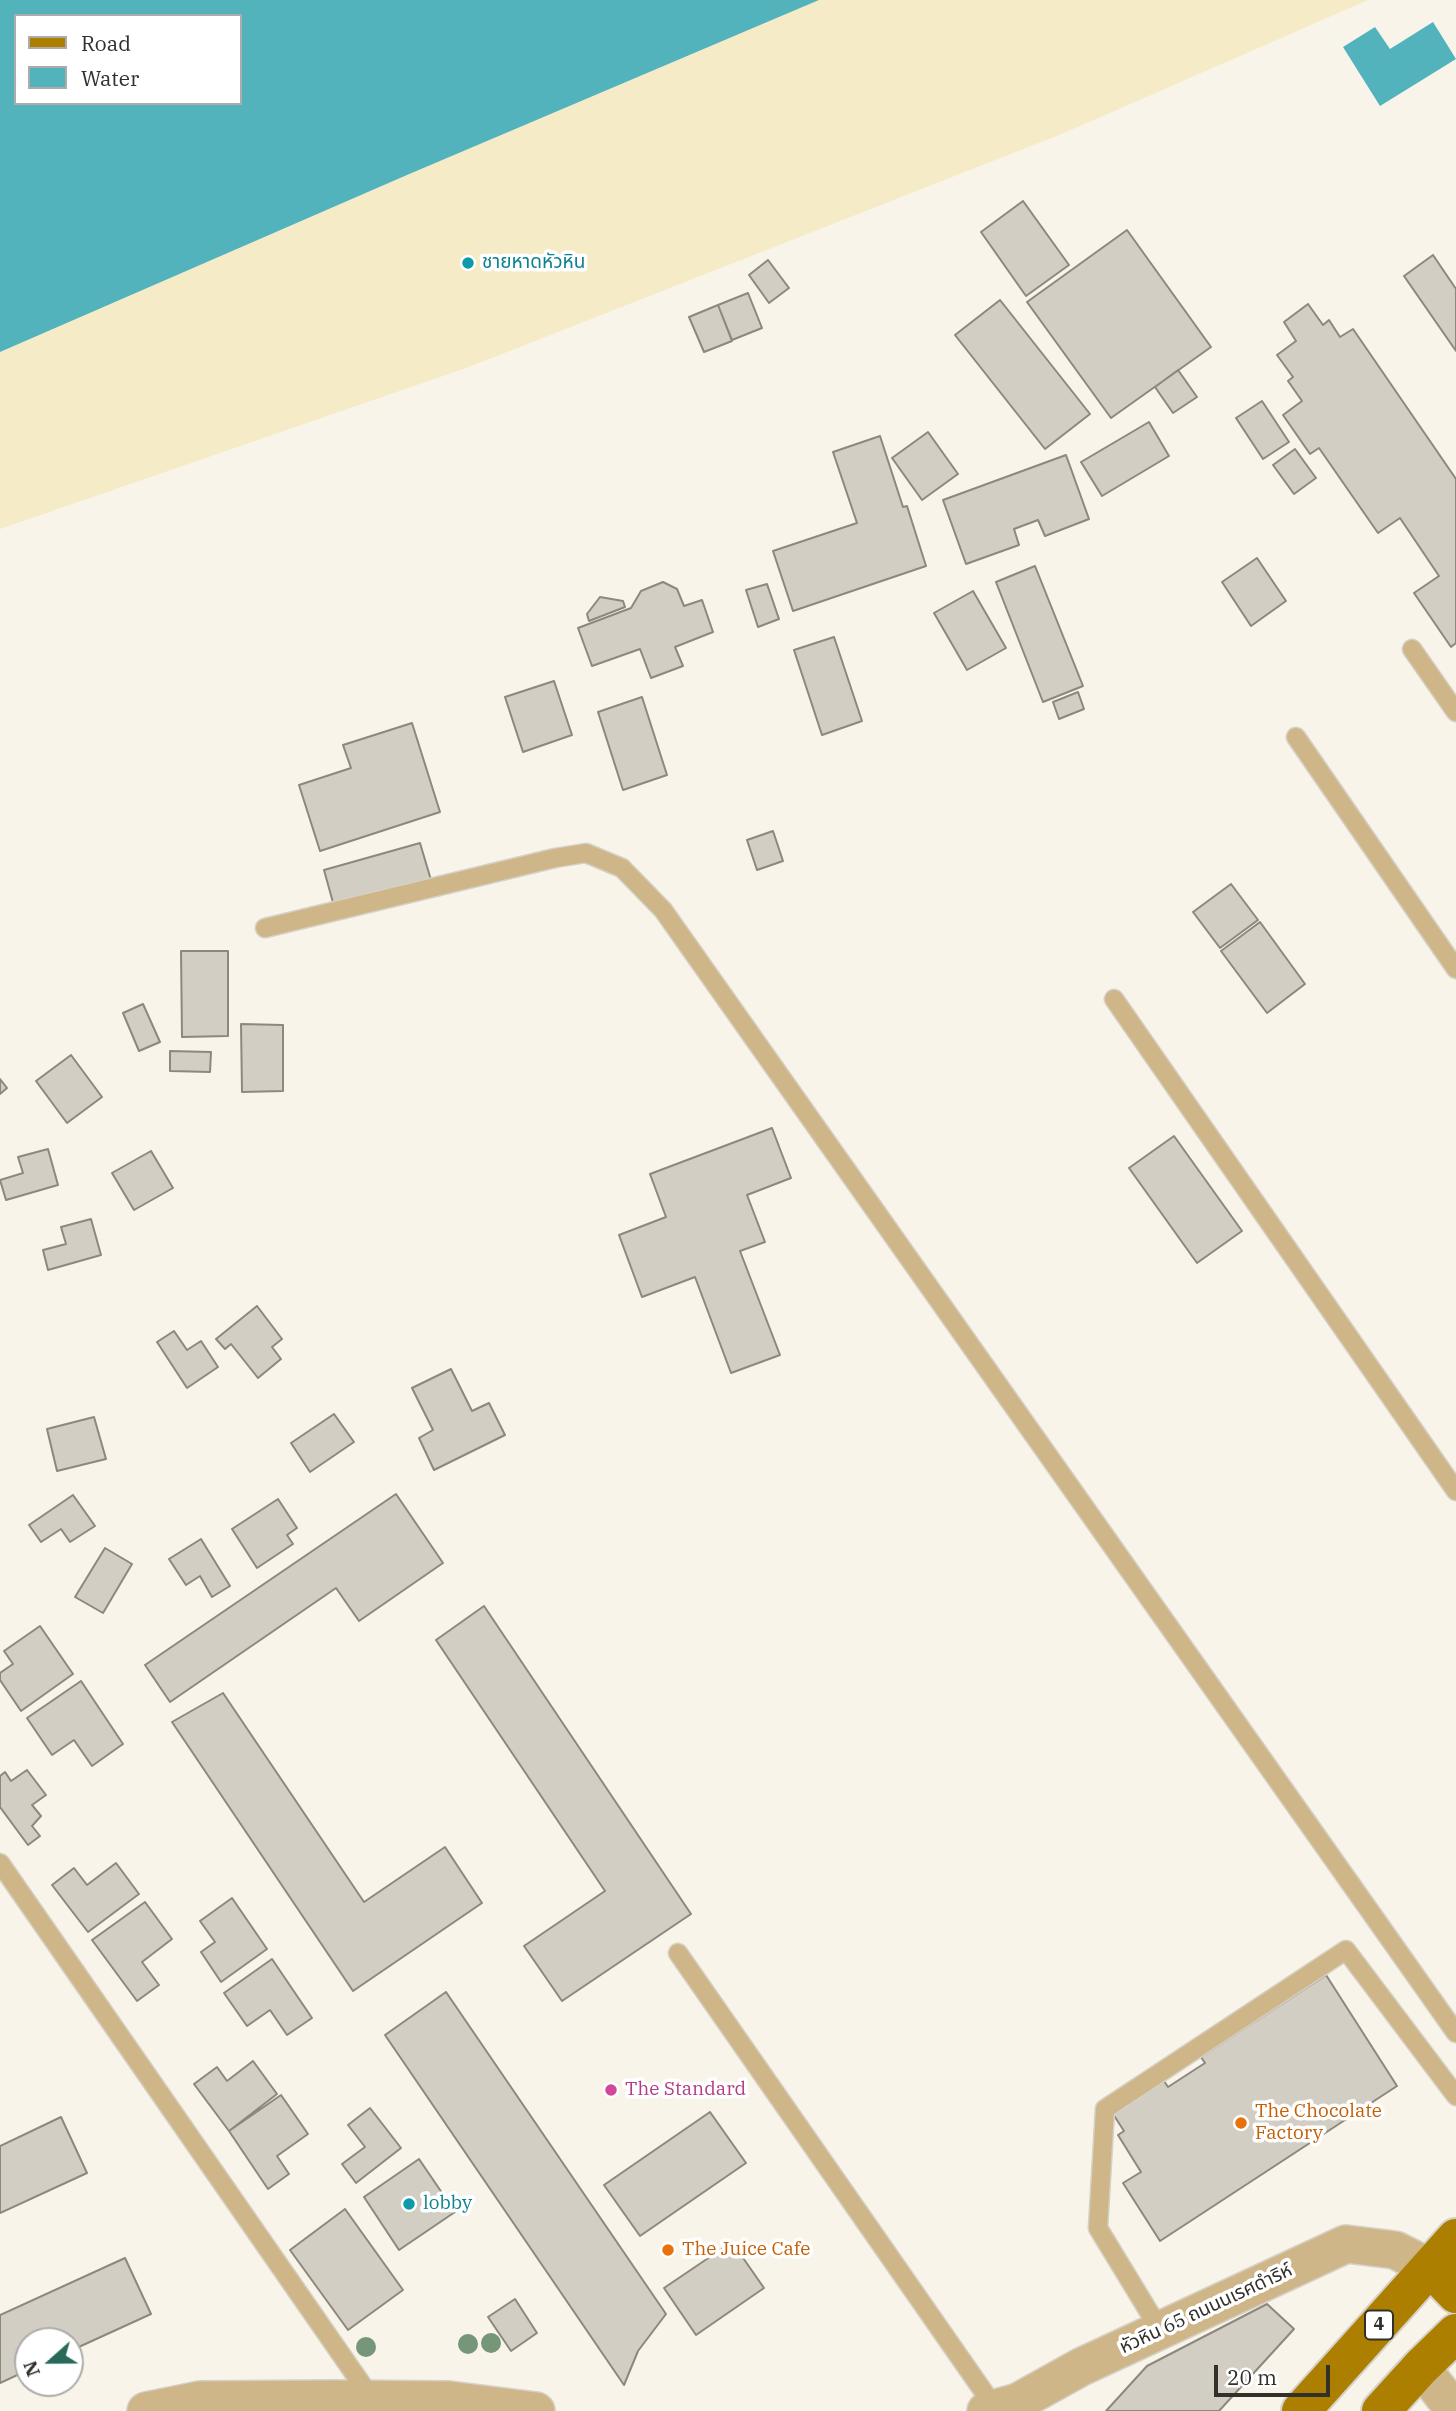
<!DOCTYPE html>
<meta charset="utf-8">
<style>
body{margin:0}
#map{position:relative;width:1456px;height:2411px;overflow:hidden;background:#f9f4e9;font-family:"IBM Plex Serif",serif}
canvas{display:block}
.legend{position:absolute;left:14px;top:14px;width:228px;height:91px;box-sizing:border-box;background:#fff;border:2px solid #adacaa;margin:0;padding:9px 12px;list-style:none;font-size:21px;color:#31302b}
.legend li{display:flex;align-items:center;gap:14px;height:35px}
.legend b{width:35px;border:2px solid #adacaa}
.north{position:absolute;left:14px;top:2327px;width:70px;height:70px;box-sizing:border-box;background:#fff;border:2px solid #adacaa;border-radius:50%;rotate:249deg;font-size:19px;font-weight:700;line-height:28px;text-align:center;color:#31302b}
.north::after{content:'';display:block;margin:auto;width:24px;height:32px;background:#286a5a;clip-path:polygon(50% 0,100% 100%,50% 72%,0 100%)}
.scale{position:absolute;left:1214px;top:2365px;width:116px;height:32px;box-sizing:border-box;border:4px solid #31302b;border-top:0;padding-left:9px;font-size:21px;line-height:24px;white-space:nowrap;color:#31302b;-webkit-text-stroke:5px #fff;paint-order:stroke}
</style>
<div id="map">
<canvas width="1456" height="2411"></canvas>
<ul class="legend">
<li><b style="height:9px;background:#ad7f01"></b>Road</li>
<li><b style="height:19px;background:#53b3bc"></b>Water</li>
</ul>
<div class="north">N</div>
<div class="scale">20 m</div>
</div>
<script>
const c = document.querySelector('canvas').getContext('2d');
c.lineJoin = 'round';
function fillPath(path, color) { c.fillStyle = color; c.fill(path, 'evenodd'); }
const toPath = rows => new Path2D(rows.map(r => 'M' + r).join(''));
function stroke(path, color, width, dash) { c.strokeStyle = color; c.lineWidth = width; c.lineCap = dash ? 'butt' : 'round'; c.setLineDash(dash || []); c.stroke(path); }
function label(font, color, halo, rows, align = 'center') {
  c.font = font + ' "IBM Plex Serif","Noto Sans Thai",serif'; c.lineWidth = 7; c.setLineDash([]); c.textBaseline = 'middle'; c.strokeStyle = halo; c.fillStyle = color; for (const [text, x, y, turn = 0] of rows) {
    c.save(); c.translate(x, y); c.rotate((+turn || 0) * Math.PI / 180); c.textAlign = isNaN(turn) ? turn : align; if (halo) c.strokeText(text, 0, 0); c.fillText(text, 0, 0); c.restore();
  }
}
const sand = toPath([
 [819,0,1368,0,1064,133,469,367,0,529,0,352,407,175]
]);
const water = toPath([
 [0,0,819,0,407,175,0,352],
 [16,16,240,16,240,103,16,103],
 [1433,22,1456,59,1380,106,1343,47,1375,27,1390,49]
]);
const building = toPath([
 [1023,201,1069,265,1026,296,981,232,1023,201],
 [1127,230,1211,347,1111,418,1027,302,1127,230],
 [1433,255,1456,289,1456,351,1404,276,1433,255],
 [768,260,789,288,769,303,749,275,768,260],
 [748,293,762,328,732,340,718,305,748,293],
 [1000,300,1090,414,1045,449,955,335,1000,300],
 [1308,304,1323,325,1329,320,1340,337,1353,329,1456,479,1456,643,1451,647,1414,593,1439,576,1400,518,1378,533,1319,448,1310,454,1283,415,1302,401,1288,381,1293,377,1277,355,1296,341,1284,322,1308,304],
 [718,305,732,341,704,352,689,317,718,305],
 [1178,370,1197,397,1173,413,1155,387,1178,370],
 [1262,401,1289,442,1263,459,1236,418,1262,401],
 [1149,422,1169,456,1102,496,1081,462,1149,422],
 [928,432,958,474,922,500,892,458,928,432],
 [880,436,903,507,907,506,926,566,793,611,773,551,857,523,833,452,880,436],
 [1295,449,1316,478,1294,494,1273,465,1295,449],
 [1066,455,1089,519,1045,536,1038,520,1014,529,1019,545,966,564,943,500,1066,455],
 [1257,558,1286,601,1251,626,1222,582,1257,558],
 [1035,566,1083,686,1043,702,996,582,1035,566],
 [663,582,677,589,684,606,702,600,713,632,675,647,683,666,651,678,640,649,592,666,578,628,631,608,641,591,663,582],
 [767,584,779,619,758,627,746,590,767,584],
 [973,591,1006,648,967,670,934,613,973,591],
 [600,597,623,601,625,607,589,621,587,614,600,597],
 [834,637,862,721,822,735,794,650,834,637],
 [554,681,572,735,523,752,505,697,554,681],
 [1078,692,1084,709,1059,719,1053,702,1078,692],
 [642,697,667,775,623,790,598,712,642,697],
 [412,723,440,812,320,851,299,785,351,768,343,745,412,723],
 [773,831,783,861,757,870,747,840,773,831],
 [420,843,434,890,337,917,324,870,420,843],
 [1231,884,1258,920,1220,948,1193,912,1231,884],
 [1260,922,1305,984,1267,1013,1221,951,1260,922],
 [181,951,228,951,228,1036,182,1037,181,951],
 [143,1004,160,1042,139,1051,123,1013,143,1004],
 [241,1024,283,1025,283,1091,242,1092,241,1024],
 [170,1051,211,1052,210,1072,170,1071,170,1051],
 [71,1055,102,1097,67,1123,36,1081,71,1055],
 [0,1079,7,1088,0,1094,0,1079],
 [772,1128,791,1178,747,1195,765,1242,740,1251,780,1355,731,1373,695,1277,642,1297,619,1235,666,1217,650,1174,772,1128],
 [1174,1136,1242,1231,1197,1263,1129,1168,1174,1136],
 [48,1149,58,1185,6,1200,0,1180,23,1173,18,1157,48,1149],
 [151,1151,173,1188,134,1210,112,1173,151,1151],
 [91,1219,101,1255,48,1270,43,1250,66,1244,61,1227,91,1219],
 [257,1306,282,1339,272,1347,281,1359,258,1378,231,1344,225,1349,216,1339,257,1306],
 [174,1331,187,1350,201,1341,218,1367,187,1388,157,1342,174,1331],
 [451,1369,472,1411,489,1403,505,1435,434,1470,419,1438,433,1430,412,1388,451,1369],
 [334,1414,354,1442,310,1472,291,1443,334,1414],
 [94,1417,106,1459,57,1471,47,1429,94,1417],
 [396,1494,443,1563,359,1621,336,1588,170,1702,145,1665,396,1494],
 [73,1495,95,1526,70,1542,61,1529,41,1542,29,1525,73,1495],
 [278,1499,297,1528,287,1535,293,1544,257,1568,232,1529,278,1499],
 [201,1539,230,1586,212,1597,200,1576,186,1585,169,1559,201,1539],
 [105,1548,132,1564,103,1613,75,1597,105,1548],
 [484,1606,691,1914,562,2001,524,1946,605,1891,436,1640,484,1606],
 [40,1626,73,1674,21,1711,0,1680,0,1673,13,1664,4,1651,40,1626],
 [81,1681,123,1744,92,1766,74,1740,52,1755,27,1718,81,1681],
 [223,1693,364,1902,445,1847,482,1903,353,1991,172,1722,223,1693],
 [27,1770,46,1795,32,1805,41,1816,32,1826,40,1836,28,1845,0,1807,0,1776,5,1772,11,1781,27,1770],
 [116,1863,139,1894,88,1932,52,1885,74,1868,87,1885,116,1863],
 [232,1898,267,1949,221,1982,201,1952,215,1942,200,1921,232,1898],
 [145,1902,172,1939,142,1962,159,1985,137,2001,92,1940,145,1902],
 [272,1959,312,2018,287,2035,270,2010,247,2026,224,1993,272,1959],
 [1326,1975,1397,2086,1160,2241,1123,2183,1141,2172,1118,2135,1124,2131,1113,2114,1164,2081,1168,2087,1205,2063,1201,2057,1326,1975],
 [446,1992,666,2314,638,2351,624,2385,385,2035,446,1992],
 [253,2061,277,2094,229,2131,194,2084,217,2067,227,2081,253,2061],
 [281,2095,308,2134,277,2156,289,2174,268,2189,229,2131,281,2095],
 [370,2108,401,2148,356,2183,342,2164,365,2147,348,2125,370,2108],
 [710,2112,746,2163,640,2236,604,2185,710,2112],
 [61,2117,87,2173,0,2213,0,2146,61,2117],
 [419,2159,455,2212,399,2250,364,2197,419,2159],
 [345,2209,403,2290,348,2330,290,2250,345,2209],
 [732,2242,764,2288,696,2335,664,2288,732,2242],
 [125,2258,151,2314,70,2351,70,2341,28,2341,28,2370,0,2383,0,2315,125,2258],
 [515,2299,537,2333,511,2351,488,2317,515,2299],
 [1267,2304,1294,2329,1219,2411,1106,2411,1147,2366,1267,2304]
]);
const service = toPath([
 [1412,649,1456,712],
 [1296,737,1456,969],
 [265,928,555,858,586,853,622,868,663,910,1456,2033],
 [1114,999,1456,1491],
 [0,1863,372,2399],
 [678,1953,995,2408],
 [1160,2330,1098,2228,1105,2109,1346,1950,1456,2096]
]);
const minor = toPath([
 [1421,2367,1455,2411],
 [146,2411,200,2400,334,2399,449,2400,536,2411],
 [986,2411,1018,2402,1081,2367,1346,2244,1395,2250,1431,2268]
]);
const primary = toPath([
 [1431,2268,1456,2294],
 [1301,2411,1456,2238],
 [1381,2411,1421,2367,1456,2333]
]);
const trees = [
 [491,2343],
 [468,2344],
 [366,2347]
];
const markers = [
 [468,263,7,"#0f9aa8"],
 [611,2090,7,"#d1479c"],
 [1241,2123,7,"#e8710a"],
 [409,2204,7,"#0f9aa8"],
 [668,2250,7,"#e8710a"]
];
const shields = [
 [1379,2325,28]
];
const shieldNames = [
 ["4",1379,2325]
];
const cultureNames = [
 ["ชายหาดหัวหิน",482,263],
 ["lobby",423,2204]
];
const hotelNames = [
 ["The Standard",625,2090]
];
const foodNames = [
 ["The Chocolate",1255,2112],
 ["Factory",1255,2134],
 ["The Juice Cafe",682,2250]
];
const streetNames = [
 ["หัวหิน 65 ถนนนเรศดำริห์",1206,2309,-25]
];
fillPath(sand, '#f5ebc6');
fillPath(water, '#53b3bc');
fillPath(building, '#d3cec4');
stroke(building, '#8c887e', 2);
stroke(service, '#d5d1c7', 21);
stroke(minor, '#d5d1c7', 40);
stroke(primary, '#d5d1c7', 42);
stroke(service, '#cfb688', 18);
stroke(minor, '#cfb688', 37);
stroke(primary, '#ad7f01', 38);
c.fillStyle = '#759678';
for (const [x, y] of trees) { c.beginPath(); c.arc(x, y, 10, 0, 2 * Math.PI); c.fill(); }
for (const [x, y, r, color] of markers) { const dot = new Path2D(); dot.arc(x, y, r, 0, 2 * Math.PI); c.fillStyle = color; c.fill(dot); stroke(dot, '#fff', 2.5); }
for (const [x, y, w] of shields) { const box = new Path2D(); box.roundRect(x - w / 2, y - 14.5, w, 29, 5); c.fillStyle = '#fff'; c.fill(box); stroke(box, '#31302b', 2); }
label('bold 18px', '#31302b', null, shieldNames);
label('19px', '#0d838f', '#fff', cultureNames, 'left');
label('19px', '#b23c85', '#fff', hotelNames, 'left');
label('19px', '#c56008', '#fff', foodNames, 'left');
label('19px', '#31302b', '#fff', streetNames);
</script>
